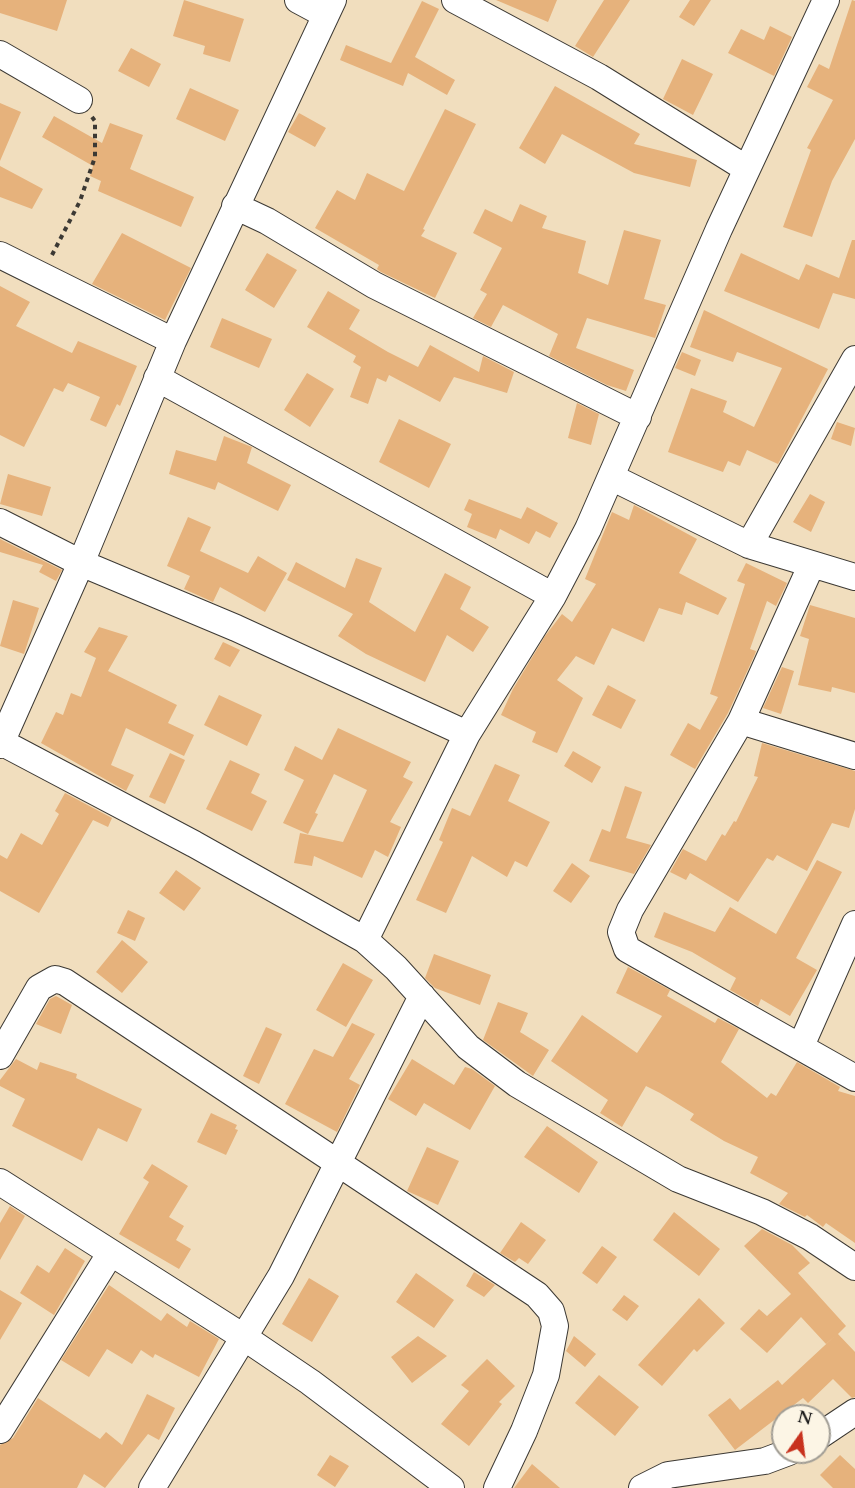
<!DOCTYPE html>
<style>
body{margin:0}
#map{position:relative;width:855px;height:1488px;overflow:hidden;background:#f1debe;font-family:Cardo,serif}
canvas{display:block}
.north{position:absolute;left:771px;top:1404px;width:60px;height:60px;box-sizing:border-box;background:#fcf5e5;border:2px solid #a29e95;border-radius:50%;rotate:14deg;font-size:16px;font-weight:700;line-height:24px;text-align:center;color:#1c1c1c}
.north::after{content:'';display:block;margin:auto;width:21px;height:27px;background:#c8321e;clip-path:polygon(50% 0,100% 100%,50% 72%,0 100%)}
</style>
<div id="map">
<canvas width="855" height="1488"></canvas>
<div class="north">N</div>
</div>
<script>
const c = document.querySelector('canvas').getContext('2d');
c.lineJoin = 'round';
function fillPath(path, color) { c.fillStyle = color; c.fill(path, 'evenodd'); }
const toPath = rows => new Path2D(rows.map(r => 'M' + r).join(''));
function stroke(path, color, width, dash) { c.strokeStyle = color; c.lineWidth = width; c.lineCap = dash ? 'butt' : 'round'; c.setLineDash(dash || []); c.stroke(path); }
const building = toPath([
 [0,0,67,0,57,31,0,13],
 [184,0,244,19,230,62,203,54,205,46,173,36],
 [496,0,557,0,548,22],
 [604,0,630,0,593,57,575,46],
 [690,0,711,0,694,26,679,17],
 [852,0,855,1,855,139,832,181,812,237,783,227,811,150,807,148,833,100,807,87,819,64,829,69],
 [422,1,439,9,415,57,455,80,447,95,408,73,403,86,340,60,346,45,391,63],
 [770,26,792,37,774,76,728,53,741,29,764,40],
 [131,48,161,64,149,87,118,71],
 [682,59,713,74,693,115,663,99],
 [555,86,640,134,634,144,697,160,690,187,634,173,562,134,545,164,519,148],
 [190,88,239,110,225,141,176,119],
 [0,103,21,112,0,161],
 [445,109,476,124,423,229,425,230,421,236,457,253,435,298,381,272,377,269,379,265,315,228,337,190,355,200,367,173,404,191],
 [299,113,326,128,315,147,288,132],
 [54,116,102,143,110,123,143,135,130,169,194,197,181,227,98,191,101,181,90,176,93,166,42,137],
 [0,166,43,189,32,209,0,197],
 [520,204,547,216,542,228,586,241,578,273,608,285,624,230,661,240,644,299,666,305,655,338,587,318,576,348,634,370,626,391,607,385,549,356,558,334,503,305,491,327,473,318,487,294,480,290,502,248,473,233,485,209,512,222],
 [122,233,191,268,165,320,92,284],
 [852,240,855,240,855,299,833,293,819,329,724,291,741,253,799,280,806,264,839,278],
 [267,253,297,270,274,308,245,290],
 [0,286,30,302,16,326,72,353,78,341,137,366,120,406,117,404,106,427,90,420,100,397,68,383,63,392,54,388,24,447,0,435],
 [328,291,360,310,349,329,388,352,418,367,430,345,479,372,483,356,514,372,507,393,454,377,440,402,389,375,386,382,377,378,368,404,350,397,361,367,353,362,356,356,307,327],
 [704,310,828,369,778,464,747,450,740,466,728,461,723,472,668,452,691,388,727,401,723,412,754,427,782,368,737,352,733,362,690,347],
 [222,318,272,339,259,368,210,347],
 [682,352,701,360,695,376,675,368],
 [307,373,334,389,310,427,284,410],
 [577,403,599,414,591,445,568,438],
 [399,419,451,444,429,488,379,462],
 [837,422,855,428,851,446,831,439],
 [224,436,252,447,247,463,291,485,278,511,218,482,215,490,169,474,176,450,216,461],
 [8,474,51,487,42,516,0,504],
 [810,494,825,502,811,532,793,522],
 [469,499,521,519,527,507,558,523,550,538,536,531,529,544,500,529,496,539,467,527,472,514,464,510],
 [634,505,697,539,679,573,727,598,718,615,686,602,682,615,659,608,644,642,612,628,594,665,576,656,557,680,583,698,557,753,532,742,536,732,501,715,513,689,545,636,562,614,572,622,596,584,585,579,612,512,629,520],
 [188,517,211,527,200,551,248,573,258,556,287,573,265,612,220,587,213,602,184,589,190,576,167,566],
 [0,539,62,570,56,581,39,572,43,565,0,552],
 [356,558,382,568,369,602,415,632,445,573,471,587,460,609,489,627,473,652,447,635,425,682,366,654,338,636,353,614,287,580,296,562,345,588],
 [746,563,787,583,776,606,767,601,750,649,756,651,755,654,728,713,695,769,670,755,688,723,700,730,718,697,710,694,745,584,737,581],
 [13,600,39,608,24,654,0,646],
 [810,605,855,618,855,693,832,687,831,692,798,685,809,639,800,636],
 [99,627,128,636,108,671,177,705,168,723,194,735,184,756,126,728,111,765,134,775,126,791,41,743,56,712,63,715,71,693,81,697,96,658,84,652],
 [223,642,240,650,230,667,214,659],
 [782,667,794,671,781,714,763,708],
 [608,685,636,700,621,729,592,715],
 [219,695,262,715,247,746,204,725],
 [338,728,411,762,403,777,413,782,390,822,401,827,388,857,375,850,362,878,314,856,312,866,294,863,300,833,343,842,367,790,334,774,315,813,318,814,308,834,283,823,304,780,284,770,295,746,322,760],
 [762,743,855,771,855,809,849,828,832,823,807,871,777,855,773,861,767,858,738,902,690,873,686,880,670,872,683,849,706,861,722,834,725,836,734,821,736,822,758,777,754,776],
 [573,751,601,767,592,783,564,766],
 [170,753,185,760,165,804,149,797],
 [230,760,260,774,251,793,267,801,252,831,206,809],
 [495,764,520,775,508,801,550,822,527,867,515,861,507,877,472,856,446,913,416,900,443,842,439,840,452,808,470,816],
 [625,786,642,792,626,838,651,845,634,874,589,861,602,829,610,832],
 [65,793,112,818,108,827,93,820,39,913,0,891,0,855,7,859,21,833,42,845,59,814,55,811],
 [817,860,842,872,796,958,817,970,790,1016,761,999,758,1006,730,990,736,978,692,952,654,937,664,912,715,932,730,907,776,934],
 [572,863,590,876,571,903,553,891],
 [176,870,201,888,184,911,159,893],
 [128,910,145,918,135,941,117,933],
 [122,940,148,962,122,993,96,972],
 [434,954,491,975,480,1005,435,988,425,978],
 [343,963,373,980,346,1027,316,1010],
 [628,967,670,990,667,996,715,1023,718,1018,739,1029,721,1062,767,1098,771,1093,776,1096,797,1062,840,1087,838,1091,855,1096,855,1243,826,1223,823,1227,807,1215,805,1217,779,1204,788,1193,750,1173,758,1157,724,1141,690,1120,694,1114,660,1093,646,1086,622,1127,600,1113,608,1100,551,1061,582,1015,637,1053,662,1016,616,993],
 [56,996,72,1005,61,1034,36,1024,50,999],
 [498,1002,528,1013,520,1032,549,1050,533,1076,483,1040],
 [352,1023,375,1034,349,1079,360,1085,337,1132,285,1104,314,1049,333,1057],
 [266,1027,282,1034,259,1084,243,1076],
 [16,1059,37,1070,40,1062,77,1074,76,1078,142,1109,127,1142,98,1128,82,1161,12,1126,25,1099,0,1086,0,1080],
 [412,1059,454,1085,465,1067,472,1069,495,1086,470,1130,424,1103,416,1116,388,1099],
 [211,1113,237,1125,235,1129,238,1130,226,1155,197,1142],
 [547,1126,598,1162,579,1193,524,1157],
 [427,1147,459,1161,438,1205,407,1191],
 [152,1164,188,1186,169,1217,184,1226,176,1240,191,1249,179,1269,119,1234,149,1182,143,1178],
 [10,1206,25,1216,0,1260,0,1223],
 [674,1212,720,1249,699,1276,653,1240],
 [521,1222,546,1240,528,1264,519,1258,515,1262,500,1253],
 [762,1229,792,1245,810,1263,798,1273,846,1326,838,1334,855,1352,855,1397,852,1398,833,1379,808,1403,803,1398,735,1450,708,1415,730,1398,740,1410,778,1380,782,1385,837,1334,826,1344,801,1317,767,1353,740,1329,759,1309,767,1316,791,1294,744,1246],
 [602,1246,617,1257,597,1284,582,1273],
 [65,1248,85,1261,54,1315,20,1293,37,1265,49,1273],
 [474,1272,495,1285,484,1297,466,1286],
 [416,1273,454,1300,434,1328,396,1302],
 [309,1278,339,1296,312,1342,282,1324],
 [109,1285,161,1321,167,1313,187,1327,190,1321,219,1339,199,1377,155,1354,153,1358,141,1350,132,1364,107,1349,89,1377,61,1360],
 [0,1290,22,1303,0,1340],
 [624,1295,639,1306,627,1321,612,1310],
 [699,1298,725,1323,697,1352,694,1349,662,1386,638,1365],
 [418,1336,447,1356,412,1383,391,1357],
 [574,1336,596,1354,585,1367,566,1351],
 [487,1359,515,1386,499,1402,502,1404,469,1446,441,1424,469,1391,461,1385],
 [599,1375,639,1407,615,1436,575,1403],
 [147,1394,175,1408,159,1440,148,1434,105,1488,84,1474,77,1488,0,1488,0,1445,13,1438,38,1398,100,1439,106,1432,122,1445],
 [330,1455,349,1466,335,1487,317,1475],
 [840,1455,855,1469,855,1488,833,1488,820,1475],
 [532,1464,560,1488,514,1488]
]);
const path = toPath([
 [52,255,80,201,95,157,95,121,92,117]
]);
const street = toPath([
 [298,0,326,15],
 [455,0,599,77,747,169],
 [0,54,79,100],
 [235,206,267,221,374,285,638,417],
 [0,255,173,341],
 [855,359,749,545,855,577],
 [157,378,553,596],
 [611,477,749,545],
 [0,522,81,563,236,628,467,734],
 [811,566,741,721,630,910,621,932,627,949,855,1078],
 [741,721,855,756],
 [1,742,194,844,365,940,396,968,468,1047,517,1084,678,1179,762,1212,810,1237,855,1267],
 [0,745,81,563,173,341,333,0],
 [365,940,467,734,553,596,588,529,719,229,826,0],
 [801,1046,855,924],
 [0,1056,39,988,55,979,65,982,537,1295,551,1311,555,1326,546,1375,524,1431,497,1488],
 [0,1182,245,1338,310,1382,451,1488],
 [0,1430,110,1254],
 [819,1436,855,1412],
 [152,1488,281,1276,422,996],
 [642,1488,668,1475,765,1461,789,1452]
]);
fillPath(building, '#e6b27c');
stroke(street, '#3c3934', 28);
stroke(path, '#3c3934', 4, [4.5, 4.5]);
stroke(street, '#fff', 26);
</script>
